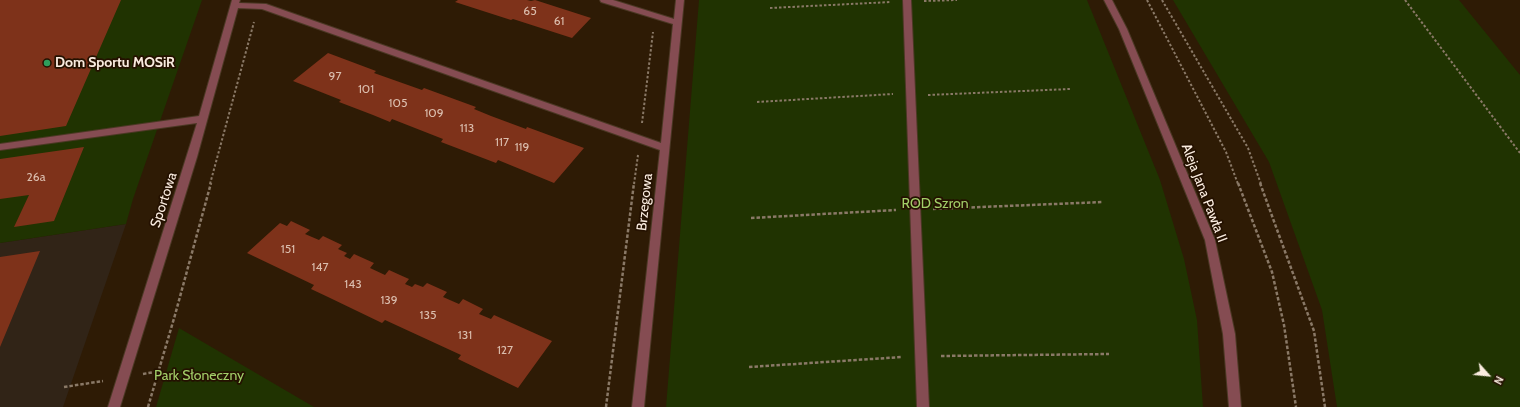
<!DOCTYPE html>
<meta charset="utf-8">
<style>
body{margin:0}
#map{position:relative;width:1520px;height:407px;overflow:hidden;background:#2e1b05;font-family:Cabin,sans-serif}
canvas{display:block}
.north{position:absolute;left:1468px;top:355px;width:40px;height:40px;-webkit-text-stroke:3px #241100;paint-order:stroke;rotate:117deg;font-size:11px;font-weight:700;line-height:16px;text-align:center;color:#faecdf}
.north::after{content:'';display:block;margin:auto;width:14px;height:18px;background:#faecdf;clip-path:polygon(50% 0,100% 100%,50% 72%,0 100%)}
</style>
<div id="map">
<canvas width="1520" height="407"></canvas>
<div class="north">N</div>
</div>
<script>
const c = document.querySelector('canvas').getContext('2d');
c.lineJoin = 'round';
function fillPath(path, color) { c.fillStyle = color; c.fill(path, 'evenodd'); }
const toPath = rows => new Path2D(rows.map(r => 'M' + r).join(''));
function stroke(path, color, width, dash) { c.strokeStyle = color; c.lineWidth = width; c.lineCap = dash ? 'butt' : 'round'; c.setLineDash(dash || []); c.stroke(path); }
function label(font, color, halo, rows, align = 'center') {
  c.font = font + ' Cabin,sans-serif'; c.lineWidth = 3.5; c.setLineDash([]); c.textBaseline = 'middle'; c.strokeStyle = halo; c.fillStyle = color; for (const [text, x, y, turn = 0] of rows) {
    c.save(); c.translate(x, y); c.rotate((+turn || 0) * Math.PI / 180); c.textAlign = isNaN(turn) ? turn : align; if (halo) c.strokeText(text, 0, 0); c.fillText(text, 0, 0); c.restore();
  }
}
const commercial = toPath([
 [126,224,63,407,0,407,0,243]
]);
const green = toPath([
 [0,0,202,0,133,199,126,224,0,243],
 [699,0,1087,0,1160,180,1184,259,1197,320,1203,407,666,407],
 [1173,0,1459,0,1520,75,1520,407,1337,407,1322,310,1269,162],
 [179,328,314,407,156,407]
]);
const building = toPath([
 [0,0,121,0,66,126,0,136],
 [458,0,527,0,531,1,535,0,591,18,572,38,513,19,511,20,455,2],
 [328,53,376,71,374,73,422,90,424,88,476,107,474,109,491,116,526,129,527,127,584,148,554,183,498,160,496,163,441,142,443,139,392,119,390,122,373,115,339,102,341,100,293,81],
 [84,147,54,221,14,227,29,195,0,199,0,159],
 [291,221,310,230,305,234,319,240,323,236,342,245,338,249,347,253,344,256,350,259,354,254,374,263,370,268,385,275,389,270,400,275,409,279,405,284,412,287,415,284,423,287,427,283,447,292,443,297,459,304,463,299,483,309,479,314,491,319,494,315,552,341,518,388,458,359,461,355,385,320,382,323,328,297,311,289,314,285,247,253,280,223,287,226],
 [40,251,0,347,0,257]
]);
const pathFar1 = toPath([
 [1147,0,1226,152,1238,184],
 [1162,0,1248,148,1261,184],
 [1405,0,1520,153],
 [924,1,957,0],
 [770,8,891,2],
 [928,95,1070,89],
 [757,102,893,94],
 [642,123,653,32],
 [210,184,254,22],
 [634,184,638,155]
]);
const path = toPath([
 [1238,183,1272,272,1284,325,1296,407],
 [1260,183,1314,331,1325,407],
 [933,209,1103,202],
 [751,218,896,210],
 [941,356,1109,354],
 [749,367,902,357],
 [143,374,160,371],
 [64,387,103,381],
 [148,407,175,315,211,183],
 [606,407,634,183]
]);
const minor = toPath([
 [232,0,240,0,239,3,266,4,661,143,673,24,601,2,600,0,613,0,674,19,676,0,684,0,644,407,632,407,660,150,262,9,238,8,197,157,120,407,108,407,197,123,0,150,0,144,199,116,232,0],
 [903,0,911,0,929,407,917,407,903,0],
 [1104,0,1112,0,1127,29,1215,240,1235,334,1241,407,1229,407,1223,334,1205,240,1119,29,1104,0]
]);
const markers = [
 [47,63,4,"#2e9e5b"]
];
const numberNames = [
 ["65",530,11],
 ["61",559,21],
 ["97",335,76],
 ["101",366,89],
 ["105",398,103],
 ["109",434,113],
 ["113",467,128],
 ["117",502,142],
 ["119",522,147],
 ["26a",36,177],
 ["151",288,249],
 ["147",320,267],
 ["143",353,284],
 ["139",389,300],
 ["135",428,315],
 ["131",465,335],
 ["127",505,350]
];
const poiNames = [
 ["Dom Sportu MOSiR",55,63]
];
const streetNames = [
 ["Aleja Jana Pawła II",1204,193,69],
 ["Sportowa",164,200,-72],
 ["Brzegowa",645,202,-84]
];
const parkNames = [
 ["ROD Szron",935,204],
 ["Park Słoneczny",199,376]
];
fillPath(commercial, '#312417');
fillPath(green, '#203301');
fillPath(building, '#7e321a');
stroke(minor, '#4b3824', 2);
stroke(pathFar1, '#8a7967', 2, [2.5, 2]);
stroke(path, '#8a7967', 2.5, [3.5, 2]);
fillPath(minor, '#854c52');
for (const [x, y, r, color] of markers) { const dot = new Path2D(); dot.arc(x, y, r, 0, 2 * Math.PI); c.fillStyle = color; c.fill(dot); stroke(dot, '#241100', 1.5); }
label('12px', '#dbbeae', null, numberNames);
label('bold 14px', '#faecdf', '#241100', poiNames, 'left');
label('14px', '#faecdf', '#241100', streetNames);
label('14px', '#a2cf68', '#241100', parkNames);
</script>
